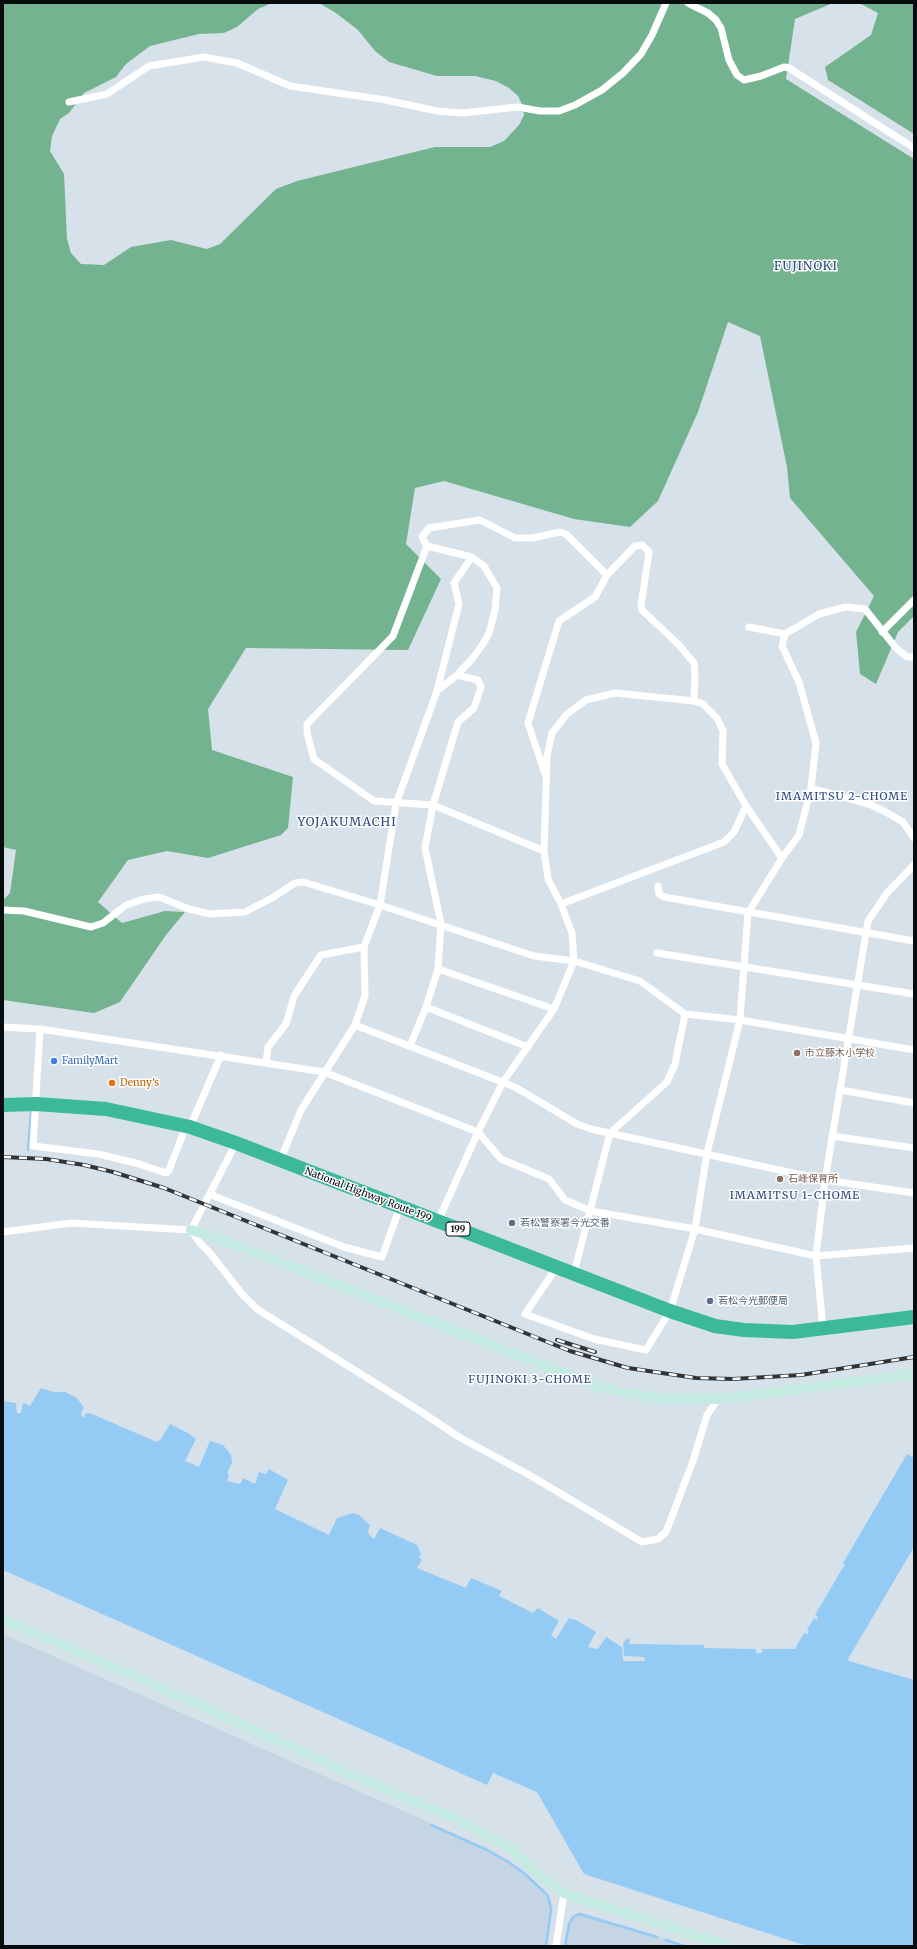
<!DOCTYPE html>
<meta charset="utf-8">
<style>
body{margin:0}
#map{position:relative;width:917px;height:1949px;overflow:hidden;background:#d7e1ea;font-family:Merriweather,serif}
canvas{display:block}
.frame{position:absolute;inset:0;border:4px solid #090c0f;pointer-events:none}
</style>
<div id="map">
<canvas width="917" height="1949"></canvas>
<div class="frame"></div>
</div>
<script>
const c = document.querySelector('canvas').getContext('2d');
c.lineJoin = 'round';
function fillPath(path, color) { c.fillStyle = color; c.fill(path, 'evenodd'); }
const toPath = rows => new Path2D(rows.map(r => 'M' + r).join(''));
function stroke(path, color, width, dash) { c.strokeStyle = color; c.lineWidth = width; c.lineCap = dash ? 'butt' : 'round'; c.setLineDash(dash || []); c.stroke(path); }
function label(font, color, halo, rows, align = 'center') {
  c.font = font + ' Merriweather,"Noto Sans JP",serif'; c.lineWidth = 3; c.setLineDash([]); c.textBaseline = 'middle'; c.strokeStyle = halo; c.fillStyle = color; for (const [text, x, y, turn = 0] of rows) {
    c.save(); c.translate(x, y); c.rotate((+turn || 0) * Math.PI / 180); c.textAlign = isNaN(turn) ? turn : align; if (halo) c.strokeText(text, 0, 0); c.fillText(text, 0, 0); c.restore();
  }
}
const built = toPath([
 [3,1634,487,1848,526,1873,549,1895,553,1908,547,1946,3,1946],
 [580,1912,670,1940,687,1946,564,1946,568,1923,571,1917]
]);
const forest = toPath([
 [3,3,272,3,258,9,237,27,224,33,199,34,150,46,126,64,116,77,84,93,69,113,60,119,52,136,50,151,64,174,67,239,71,253,81,264,104,265,131,247,171,240,207,249,220,244,276,189,297,181,435,147,490,147,504,141,519,125,524,115,523,106,518,96,509,88,496,81,475,76,437,76,389,62,375,51,358,30,336,13,319,3,833,3,795,19,786,79,914,159,914,616,898,632,876,684,860,674,856,632,874,596,790,498,787,467,760,336,728,322,698,412,658,501,630,527,574,519,444,481,415,488,406,544,441,579,408,650,246,648,208,709,212,750,293,777,288,828,281,835,208,858,167,851,128,860,98,902,122,923,165,911,185,912,166,935,120,1002,94,1013,3,1000,3,900,10,893,16,850,3,847],
 [859,3,914,3,914,134,828,80,825,67,871,35,878,13]
]);
const water = toPath([
 [41,1388,53,1392,65,1392,77,1398,84,1408,81,1413,82,1417,84,1417,86,1413,92,1414,157,1442,161,1439,170,1424,188,1433,196,1439,185,1461,199,1467,210,1441,223,1445,231,1455,232,1463,227,1473,229,1475,227,1481,240,1484,243,1478,255,1484,259,1472,266,1474,269,1469,288,1480,275,1509,329,1535,337,1518,353,1513,359,1515,370,1525,368,1532,370,1536,374,1539,380,1528,417,1545,421,1554,419,1558,422,1560,417,1568,466,1588,471,1578,502,1591,499,1596,533,1613,538,1608,559,1621,551,1635,556,1639,569,1618,578,1621,596,1632,588,1647,598,1649,606,1637,622,1647,623,1661,645,1661,644,1657,624,1656,623,1644,627,1638,630,1640,629,1644,704,1645,704,1648,756,1649,756,1653,762,1653,762,1649,795,1649,804,1633,808,1634,809,1632,807,1630,814,1618,817,1620,818,1617,815,1615,845,1564,843,1563,907,1454,914,1458,914,1547,848,1659,849,1661,914,1680,914,1946,807,1946,584,1874,537,1792,493,1773,487,1785,3,1570,3,1401,16,1403,17,1413,21,1413,23,1403,30,1406]
]);
const stream = toPath([
 [28,1150,31,1112],
 [431,1825,487,1850,507,1861,524,1873,543,1891,548,1896,551,1909,546,1946],
 [666,1940,684,1946],
 [565,1946,569,1924,573,1917,579,1914,657,1937]
]);
const street = toPath([
 [688,3,708,13,716,20,721,28,729,60,737,75,744,80,761,76,784,67,789,68,914,148],
 [69,102,107,94,149,66,204,57,237,63,290,86,386,100,437,111,462,113,518,107,540,111,559,111,575,105,602,90,623,73,641,54,652,35,666,3],
 [427,546,472,557,484,566,497,588,495,610,489,633,483,644,472,659,457,675,437,691],
 [749,627,785,634,819,614,845,607,865,609,896,648,907,657,914,657],
 [882,632,914,600],
 [545,774,528,723,559,621,595,597,607,575,635,546,642,545,649,552,641,605,642,610,679,645,694,663,695,674,694,701],
 [811,788,871,805,884,811,903,822,914,838],
 [544,851,433,805,374,801,314,759,307,733,307,724,393,636,427,546,422,537,429,528,480,520,515,538,533,538,560,532,566,534,607,575],
 [658,886,659,894,664,897,914,941],
 [561,904,724,842,734,832,746,806],
 [3,910,24,911,91,927,103,923,126,905,144,899,159,897,189,909,210,914,245,912,272,898,295,883,303,882,380,905,534,956,574,961,640,981,685,1014,740,1020,914,1050],
 [657,953,914,994],
 [438,969,554,1009],
 [426,1007,528,1047],
 [355,1025,515,1087,577,1124,591,1129,825,1180,914,1193],
 [3,1027,40,1029,324,1072,478,1132,501,1159,549,1179,565,1200,591,1211,695,1229,816,1256,914,1248],
 [40,1029,33,1146,98,1154,136,1163,166,1173,169,1170,186,1126],
 [410,1046,426,1007,438,969,441,924,425,848,433,805,458,722,474,708,481,687,478,680,457,675],
 [266,1063,268,1047,286,1024,294,996,321,955,364,947],
 [840,1090,914,1103],
 [190,1127,221,1055],
 [832,1136,914,1148],
 [280,1161,301,1110,355,1025,365,996,364,947,380,905,396,804,437,691,459,604,454,583,472,557],
 [211,1192,214,1196,344,1247,382,1257,400,1207],
 [438,1221,478,1132,503,1082,554,1009,574,961,572,933,561,904,548,879,544,851,547,756,552,733,567,714,586,700,615,693,694,701,703,704,717,718,723,731,722,764,746,806,782,858],
 [191,1230,200,1243,210,1253,242,1294,257,1309,420,1411,459,1437,531,1476,642,1542,658,1539,666,1532,693,1461,707,1415,718,1399],
 [191,1230,236,1143],
 [3,1232,71,1223,191,1230],
 [557,1267,525,1314,594,1339,646,1350,670,1311,695,1229,707,1153,740,1020,748,913,782,858,799,835,811,788,816,743,799,682,782,646,785,634],
 [574,1273,610,1133,667,1082,675,1064,685,1014],
 [823,1329,816,1256,825,1180,868,921,887,893,914,865],
 [556,1946,564,1893]
]);
const secondary = toPath([
 [191,1230,218,1238,597,1386,625,1393,659,1399,718,1399,914,1374],
 [3,1620,135,1676,382,1788,457,1819,513,1850,540,1876,564,1893,728,1946]
]);
const highway = toPath([
 [3,1105,36,1104,106,1109,190,1127,236,1143,670,1311,715,1326,744,1330,793,1332,914,1317]
]);
const rail = toPath([
 [3,1157,46,1159,84,1165,113,1172,164,1188,570,1351,628,1368,696,1378,733,1379,801,1375,914,1357],
 [557,1340,595,1352]
]);
const markers = [
 [797,1053,4,"#8d6e63"],
 [54,1061,4,"#3f7fe0"],
 [112,1083,4,"#e8710a"],
 [780,1179,4,"#8d6e63"],
 [512,1223,4,"#5c6f8a"],
 [710,1301,4,"#5c6f8a"]
];
const shields = [
 [458,1229,24]
];
const shieldNames = [
 ["199",458,1229]
];
const educationNames = [
 ["市立藤木小学校",805,1053],
 ["石峰保育所",788,1179]
];
const shopNames = [
 ["FamilyMart",62,1061]
];
const foodNames = [
 ["Denny's",120,1083]
];
const streetNames = [
 ["National Highway Route 199",368,1195,21]
];
const serviceNames = [
 ["若松警察署今光交番",520,1223],
 ["若松今光郵便局",718,1301]
];
const neighbourhoodNames = [
 ["IMAMITSU 2-CHOME",842,797],
 ["IMAMITSU 1-CHOME",795,1196],
 ["FUJINOKI 3-CHOME",530,1380]
];
const quarterNames = [
 ["FUJINOKI",806,267],
 ["YOJAKUMACHI",347,823]
];
fillPath(built, '#c6d5e4');
fillPath(forest, '#74b38f');
fillPath(water, '#93cbf5');
stroke(stream, '#93cbf5', 2.5);
stroke(street, '#fff', 7);
stroke(secondary, '#c4eae1', 10);
stroke(highway, '#3bb99a', 14);
stroke(rail, '#303539', 4);
stroke(rail, '#fff', 2.5, [8]);
for (const [x, y, r, color] of markers) { const dot = new Path2D(); dot.arc(x, y, r, 0, 2 * Math.PI); c.fillStyle = color; c.fill(dot); stroke(dot, '#fff', 1.5); }
for (const [x, y, w] of shields) { const box = new Path2D(); box.roundRect(x - w / 2, y - 7, w, 14, 3); c.fillStyle = '#fff'; c.fill(box); stroke(box, '#090c0f', 1); }
label('bold 9px', '#090c0f', null, shieldNames);
label('10px', '#785e54', '#fff', educationNames, 'left');
label('10px', '#366cbe', '#fff', shopNames, 'left');
label('10px', '#c56008', '#fff', foodNames, 'left');
label('10px', '#090c0f', '#fff', streetNames);
label('10px', '#4e5e75', '#fff', serviceNames, 'left');
c.letterSpacing = '1px';
label('11px', '#2a477f', '#fff', neighbourhoodNames);
c.letterSpacing = '0px';
c.letterSpacing = '1px';
label('12px', '#2a477f', '#fff', quarterNames);
c.letterSpacing = '0px';
</script>
